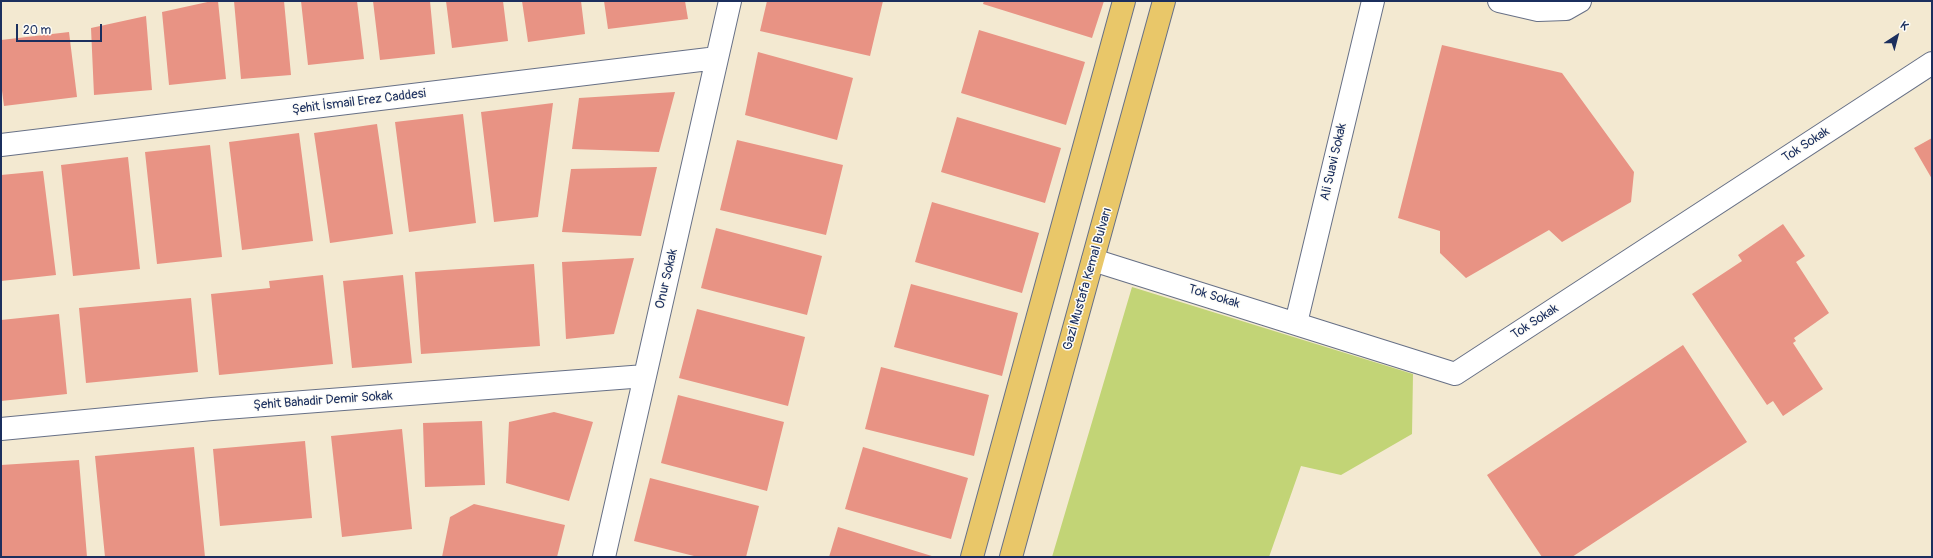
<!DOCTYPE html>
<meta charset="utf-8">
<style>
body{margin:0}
#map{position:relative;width:1933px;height:558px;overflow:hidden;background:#f3e9d1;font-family:Pangolin,sans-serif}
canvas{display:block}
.frame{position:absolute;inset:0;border:2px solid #1b2f5e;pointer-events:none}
.north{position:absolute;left:1877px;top:16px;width:40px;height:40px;-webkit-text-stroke:3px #fdfcf7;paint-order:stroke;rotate:36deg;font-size:11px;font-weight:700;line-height:16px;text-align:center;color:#1b2f5e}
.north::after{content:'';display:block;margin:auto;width:14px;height:18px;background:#1b2f5e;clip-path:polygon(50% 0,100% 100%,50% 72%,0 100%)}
.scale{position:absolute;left:16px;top:24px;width:86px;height:18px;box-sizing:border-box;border:2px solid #1b2f5e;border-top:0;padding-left:5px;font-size:12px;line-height:14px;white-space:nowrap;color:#1b2f5e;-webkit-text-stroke:3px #fdfcf7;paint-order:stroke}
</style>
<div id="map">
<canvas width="1933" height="558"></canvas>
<div class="frame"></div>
<div class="north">K</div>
<div class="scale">20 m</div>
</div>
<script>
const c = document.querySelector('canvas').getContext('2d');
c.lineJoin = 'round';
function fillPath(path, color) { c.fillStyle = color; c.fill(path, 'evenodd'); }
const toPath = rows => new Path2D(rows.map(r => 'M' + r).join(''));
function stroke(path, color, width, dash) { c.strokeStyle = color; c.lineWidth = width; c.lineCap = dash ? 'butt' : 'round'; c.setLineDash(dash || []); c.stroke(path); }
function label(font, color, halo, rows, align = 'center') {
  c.font = font + ' Pangolin,sans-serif'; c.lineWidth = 3; c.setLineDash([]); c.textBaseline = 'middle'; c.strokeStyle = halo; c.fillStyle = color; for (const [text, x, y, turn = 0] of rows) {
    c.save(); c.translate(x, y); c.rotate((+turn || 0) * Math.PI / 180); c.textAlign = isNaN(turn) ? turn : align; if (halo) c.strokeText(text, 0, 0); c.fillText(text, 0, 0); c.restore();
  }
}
const green = toPath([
 [1132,287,1413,374,1412,434,1341,475,1301,466,1269,557,1052,557]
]);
const building = toPath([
 [212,1,218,1,226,79,169,85,162,12],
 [234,1,284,1,291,75,241,79],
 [301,1,357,1,364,59,308,65],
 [373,1,430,1,435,54,380,60],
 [446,1,503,1,508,41,452,48],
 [522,1,581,1,585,34,528,42],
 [604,1,685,1,688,19,608,29],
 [767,1,883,1,870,56,760,31],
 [984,1,1104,1,1092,38,983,4],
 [146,16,152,90,94,95,91,28],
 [979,30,1085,62,1066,125,961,93],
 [69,32,77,97,4,106,1,83,1,40],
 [1442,45,1562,73,1634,172,1631,202,1562,242,1549,230,1466,278,1440,253,1440,231,1398,218],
 [758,52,853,78,837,140,745,115],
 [675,92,659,152,572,149,579,98],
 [553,103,538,217,494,222,481,112],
 [463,114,476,223,409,232,395,122],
 [957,117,1061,148,1045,203,941,172],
 [377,124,393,234,330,243,314,133],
 [299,133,313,241,242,250,229,142],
 [1932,138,1932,179,1914,148],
 [737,140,843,165,826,235,720,210],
 [210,145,222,257,157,264,145,152],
 [128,157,140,269,73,276,61,165],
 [657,167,641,236,562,232,571,169],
 [43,171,56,275,1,281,1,175],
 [932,202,1039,233,1022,293,915,262],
 [1783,224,1805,256,1796,262,1829,313,1794,338,1796,341,1793,343,1823,389,1783,416,1773,401,1767,405,1692,294,1742,261,1738,255],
 [716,228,822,256,807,315,701,288],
 [634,258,614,334,566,339,562,262],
 [534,264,540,346,421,354,415,272],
 [323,275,333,364,219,375,211,294,270,288,269,281],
 [403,275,412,363,352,368,343,281],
 [911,284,1018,313,1002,376,894,347],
 [191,298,198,372,86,383,79,308],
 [697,309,805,337,788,406,679,378],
 [59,314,67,394,1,401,1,320],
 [1683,345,1747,442,1572,557,1542,557,1487,475],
 [881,367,989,395,974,456,865,429],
 [678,395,784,422,767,491,661,463],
 [554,412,593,422,569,501,506,483,509,422],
 [482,421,485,485,425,487,423,423],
 [402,429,412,529,342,537,331,436],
 [305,441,312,518,220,526,213,449],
 [194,447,205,557,105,557,95,456],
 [863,447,968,478,951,539,845,509],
 [79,460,87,557,1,557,1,465],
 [650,478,759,506,746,557,698,557,634,541],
 [474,504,565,525,557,557,442,557,450,517],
 [838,527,935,557,829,557]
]);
const minor = toPath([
 [1499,1,1538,10,1566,9,1580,1],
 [1,145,717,58],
 [1093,260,1455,374,1932,63],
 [1296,323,1373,1],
 [1,429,212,409,645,376],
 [604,557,730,1]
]);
const primary = toPath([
 [972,557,1124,1],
 [1011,557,1164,1]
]);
const streetNames = [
 ["Şehit İsmail Erez Caddesi",359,102,-7],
 ["Tok Sokak",1806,145,-33],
 ["Ali Suavi Sokak",1334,162,-77],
 ["Onur Sokak",667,279,-77],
 ["Gazi Mustafa Kemal Bulvarı",1088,279,-74],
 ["Tok Sokak",1214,297,17],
 ["Tok Sokak",1535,322,-33],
 ["Şehit Bahadir Demir Sokak",323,401,-4]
];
fillPath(green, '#c2d476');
fillPath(building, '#e89384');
stroke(minor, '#677086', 24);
stroke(primary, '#677086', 24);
stroke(minor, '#fff', 22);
stroke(primary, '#e9c769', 22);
label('13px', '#1b2f5e', '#fdfcf7', streetNames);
</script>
